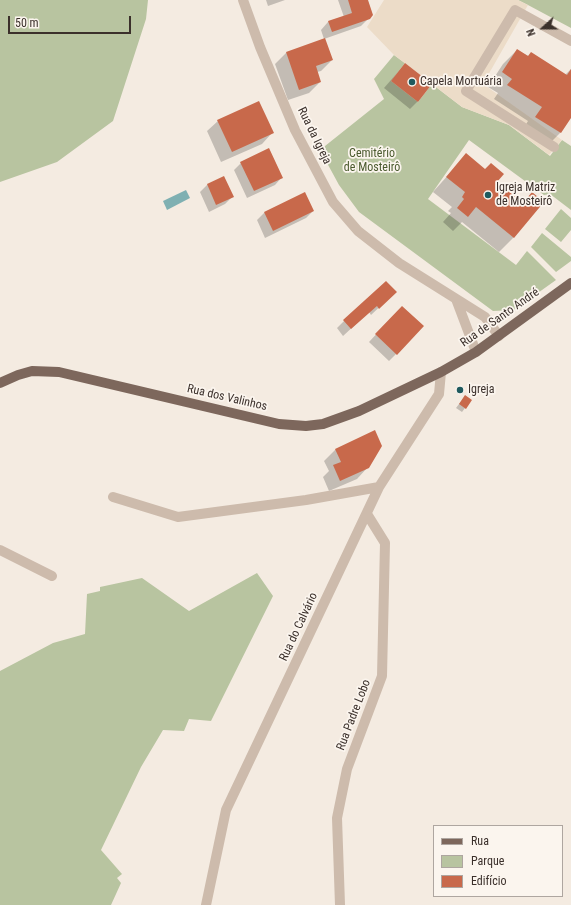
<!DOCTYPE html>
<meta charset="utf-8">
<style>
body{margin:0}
#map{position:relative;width:571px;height:905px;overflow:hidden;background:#f4ebe1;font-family:"Roboto Condensed",sans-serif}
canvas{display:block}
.legend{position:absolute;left:433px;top:825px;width:130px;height:72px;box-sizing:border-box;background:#fbf5ee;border:1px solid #aea6a0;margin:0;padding:5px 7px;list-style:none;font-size:12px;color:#3b302b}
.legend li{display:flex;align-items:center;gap:8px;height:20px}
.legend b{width:20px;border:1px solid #aea6a0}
.north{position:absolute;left:523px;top:8px;width:40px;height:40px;-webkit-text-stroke:3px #fbf5ee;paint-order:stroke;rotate:249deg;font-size:11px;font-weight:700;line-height:16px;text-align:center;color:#3b302b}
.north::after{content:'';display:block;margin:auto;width:14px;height:18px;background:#3b302b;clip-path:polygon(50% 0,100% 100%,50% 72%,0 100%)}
.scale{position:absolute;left:8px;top:16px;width:123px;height:18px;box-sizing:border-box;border:2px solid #3b302b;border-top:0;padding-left:5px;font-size:12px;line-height:14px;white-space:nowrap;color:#3b302b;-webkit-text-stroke:3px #fbf5ee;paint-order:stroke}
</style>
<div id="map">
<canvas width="571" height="905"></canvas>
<ul class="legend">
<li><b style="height:5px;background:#7d675c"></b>Rua</li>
<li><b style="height:11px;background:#b8c4a0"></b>Parque</li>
<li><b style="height:11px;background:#c8694b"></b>Edifício</li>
</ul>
<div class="north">N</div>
<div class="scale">50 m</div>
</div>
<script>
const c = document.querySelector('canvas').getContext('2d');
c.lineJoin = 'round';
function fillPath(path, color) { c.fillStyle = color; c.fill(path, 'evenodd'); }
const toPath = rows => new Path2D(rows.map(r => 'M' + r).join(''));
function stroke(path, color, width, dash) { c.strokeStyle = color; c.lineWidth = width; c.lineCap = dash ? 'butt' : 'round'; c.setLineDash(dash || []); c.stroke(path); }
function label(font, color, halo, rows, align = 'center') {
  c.font = font + ' "Roboto Condensed",sans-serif'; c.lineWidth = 3.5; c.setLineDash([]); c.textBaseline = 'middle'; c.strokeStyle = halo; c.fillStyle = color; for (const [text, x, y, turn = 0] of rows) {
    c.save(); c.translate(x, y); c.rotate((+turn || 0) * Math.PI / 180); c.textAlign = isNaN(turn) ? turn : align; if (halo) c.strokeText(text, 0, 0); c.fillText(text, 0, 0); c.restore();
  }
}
const green = toPath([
 [0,0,148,0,146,19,113,121,57,162,0,182],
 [518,0,571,0,571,28,528,5],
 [394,55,405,63,391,81,418,102,432,84,462,107,509,125,550,156,562,140,571,146,571,210,550,194,544,195,469,140,428,199,516,265,527,251,556,280,514,310,493,311,359,212,339,185,320,150,384,99,374,79],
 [561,209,571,218,571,230,561,242,545,229],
 [542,233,571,257,571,261,556,272,531,247],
 [257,573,273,596,211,721,189,719,184,731,163,730,141,767,101,850,122,874,117,878,121,883,111,905,0,905,0,671,53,643,85,634,87,594,100,591,100,587,142,578,189,611]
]);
const plaza = toPath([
 [384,0,518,0,528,5,483,84,562,140,549,155,509,125,462,107,394,55,367,27]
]);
const water = toPath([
 [186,190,190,198,167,210,163,201]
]);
const shadow = toPath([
 [266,0,285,0,268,6],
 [338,0,367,0,369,18,361,26,324,39,321,30,328,22,344,17],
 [324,39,332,60,321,71,317,72,320,82,309,93,288,100,275,64,286,53],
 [517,50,565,75,571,69,571,116,560,133,546,147,522,131,528,121,494,99,498,93,488,87,503,64],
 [405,64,418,101,410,109,384,88],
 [218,121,272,133,262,144,221,162,207,131],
 [466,155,522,204,532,193,542,202,513,238,499,252,462,222,453,231,443,222,451,213,448,211,452,207,433,192],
 [241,163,282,177,275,185,247,198,234,170],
 [224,177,232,197,225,204,209,212,200,192,207,185],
 [304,194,313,211,306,218,265,238,257,220,264,213],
 [388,299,371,315,369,312,343,336,337,328,344,321],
 [395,314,396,354,389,361,369,342],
 [465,396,465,408,462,412,456,408],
 [375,432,368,467,357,479,329,491,323,477,329,471,324,461,335,450]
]);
const building = toPath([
 [348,0,368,0,373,15,370,19,332,32,328,21,352,13],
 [325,38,333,60,316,66,321,82,299,90,286,52],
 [517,49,528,56,531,52,567,75,571,69,571,118,561,133,535,117,542,107,507,85,512,79,502,72],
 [405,63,432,84,418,102,391,81],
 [259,101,274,133,232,152,217,120],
 [269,148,283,178,254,191,240,162],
 [466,153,485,169,491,163,504,174,497,182,523,203,532,192,544,202,514,238,476,207,468,217,457,208,464,199,462,197,465,192,446,177],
 [224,176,234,197,216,205,207,184],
 [305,192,314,211,273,231,264,212],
 [386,281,397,292,379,309,377,306,351,329,343,320],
 [402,306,424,326,397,355,375,334],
 [465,395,472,400,466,409,459,404],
 [375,430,382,446,369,468,340,481,333,465,341,462,335,449]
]);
const minor = toPath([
 [243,0,260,47,295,130,333,202,358,231,399,263,485,317,499,336],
 [554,147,466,91,515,10,571,41],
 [456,299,476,352],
 [113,497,178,517,306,500,379,487],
 [0,550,52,576],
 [206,905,226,810,379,487,439,394,441,372],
 [340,905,337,818,347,769,382,676,385,543,367,514]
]);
const major = toPath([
 [0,383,18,375,32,371,59,372,279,424,306,426,323,424,359,411,441,372,476,352,571,283]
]);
const markers = [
 [412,82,4,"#1f5a5e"],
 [488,195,4,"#1f5a5e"],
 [460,390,4,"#1f5a5e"]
];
const poiNames = [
 ["Capela Mortuária",420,82],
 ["Igreja Matriz",496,188],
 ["de Mosteirô",496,202],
 ["Igreja",468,390]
];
const streetNames = [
 ["Rua da Igreja",314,136,64],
 ["Rua de Santo André",500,318,-35],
 ["Rua dos Valinhos",227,398,13],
 ["Rua do Calvário",299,627,-65],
 ["Rua Padre Lobo",354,715,-69]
];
const parkNames = [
 ["Cemitério",372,154],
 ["de Mosteirô",372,168]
];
fillPath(green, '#b8c4a0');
fillPath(plaza, '#ecdcc8');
fillPath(water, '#7fb0b2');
fillPath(shadow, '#0003');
fillPath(building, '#c8694b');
stroke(minor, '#cdbbac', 10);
stroke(major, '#7d675c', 10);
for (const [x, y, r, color] of markers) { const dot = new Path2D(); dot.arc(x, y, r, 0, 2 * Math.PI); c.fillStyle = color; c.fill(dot); stroke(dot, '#fbf5ee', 1.5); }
label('12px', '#3b302b', '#fbf5ee', poiNames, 'left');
label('12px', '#3b302b', '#fbf5ee', streetNames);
label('12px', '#4a5a2e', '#fbf5ee', parkNames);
</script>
